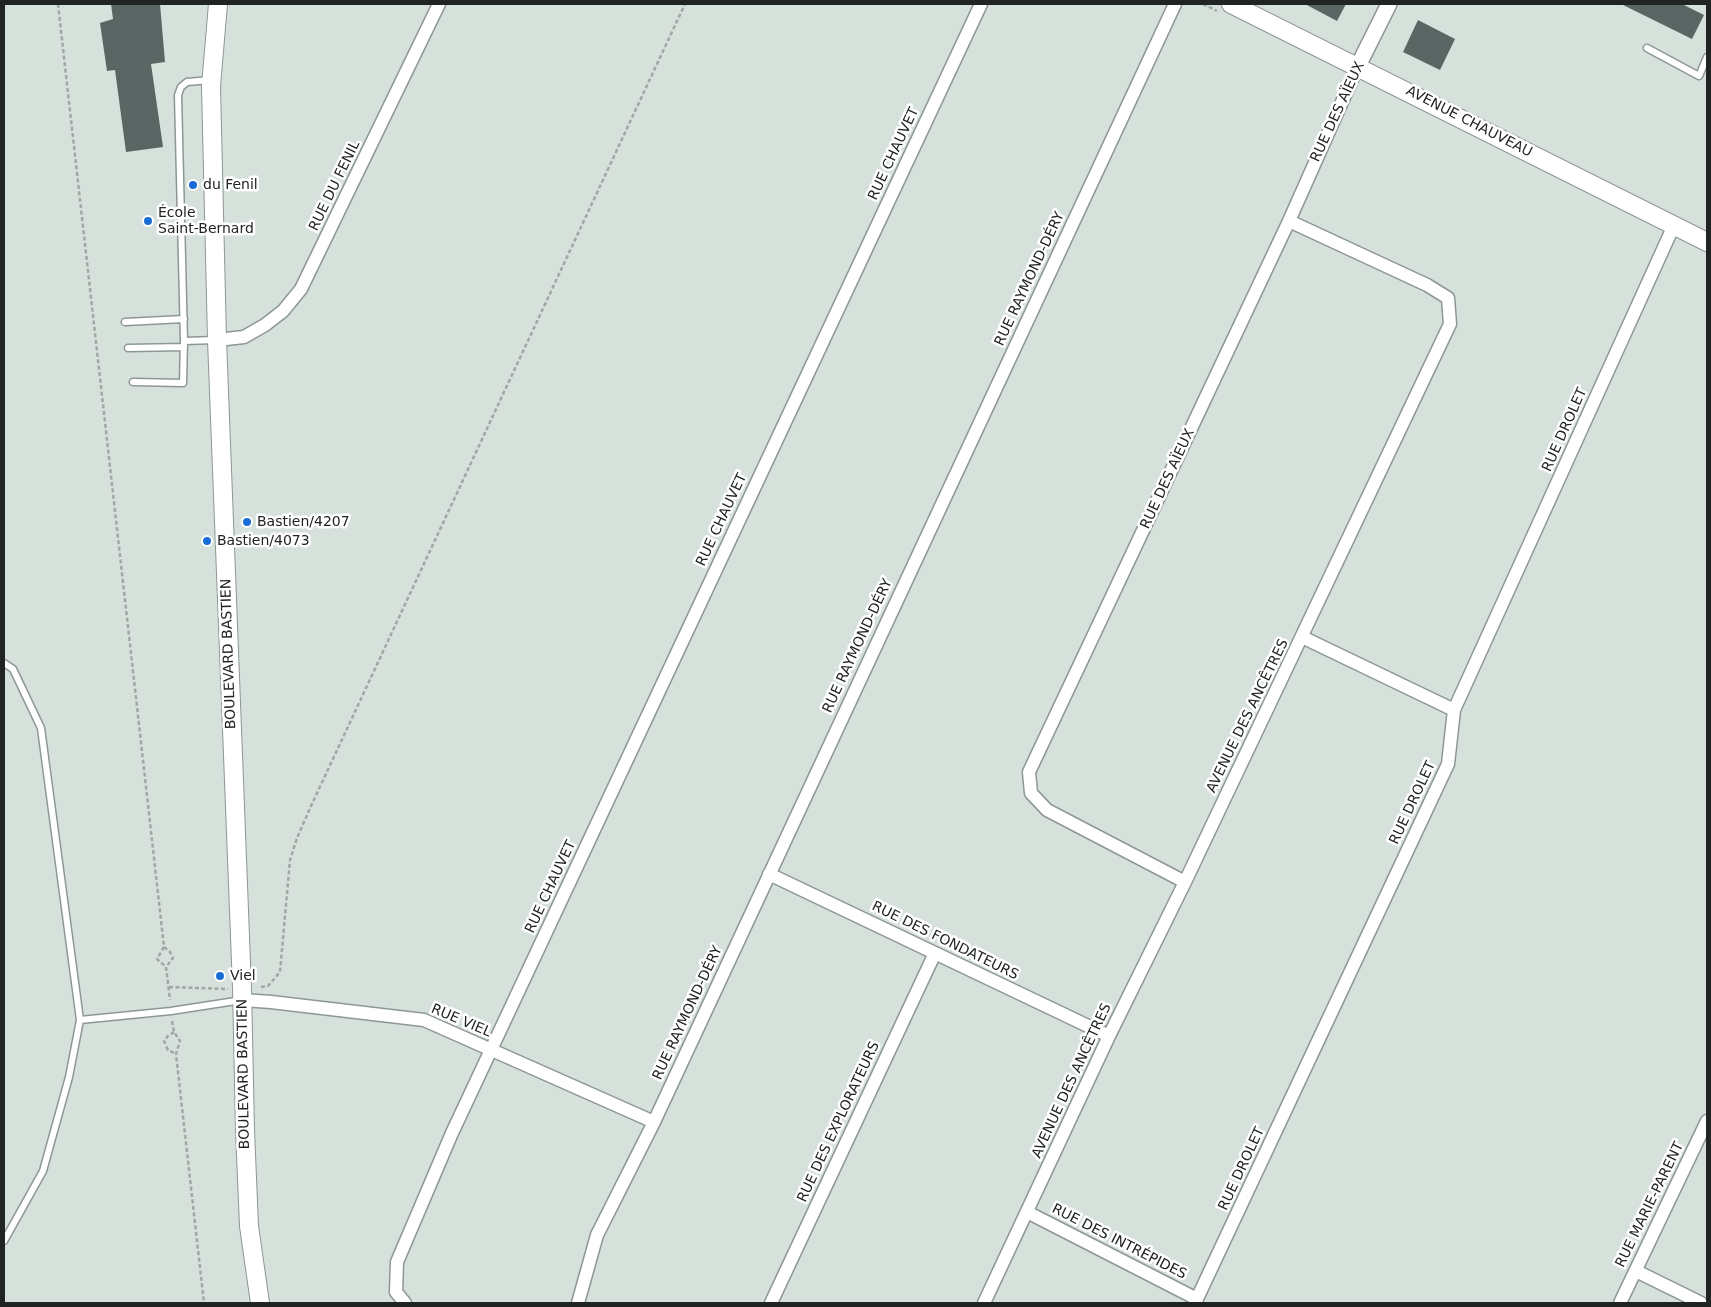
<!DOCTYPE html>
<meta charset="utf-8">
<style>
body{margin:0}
#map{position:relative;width:1711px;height:1307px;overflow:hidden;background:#d6e1dc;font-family:"DejaVu Sans",sans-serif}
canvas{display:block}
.frame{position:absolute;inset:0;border:5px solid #202422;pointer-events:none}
</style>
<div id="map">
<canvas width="1711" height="1307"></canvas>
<div class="frame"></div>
</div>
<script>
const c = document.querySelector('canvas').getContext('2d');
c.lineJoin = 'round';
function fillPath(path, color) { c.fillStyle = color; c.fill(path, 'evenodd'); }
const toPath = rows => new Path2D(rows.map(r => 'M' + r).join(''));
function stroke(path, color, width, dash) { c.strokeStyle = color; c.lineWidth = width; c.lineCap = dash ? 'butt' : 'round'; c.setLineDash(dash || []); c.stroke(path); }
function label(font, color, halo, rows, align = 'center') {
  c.font = font + ' "DejaVu Sans",sans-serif'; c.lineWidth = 5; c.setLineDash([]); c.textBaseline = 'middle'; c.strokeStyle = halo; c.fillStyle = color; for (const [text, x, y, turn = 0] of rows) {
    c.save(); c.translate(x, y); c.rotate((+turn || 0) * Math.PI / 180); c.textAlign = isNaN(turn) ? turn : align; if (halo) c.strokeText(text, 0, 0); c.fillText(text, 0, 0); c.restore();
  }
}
const building = toPath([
 [111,4,160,4,165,62,151,64,163,147,126,152,115,70,107,71,100,23,113,19],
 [1305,4,1346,4,1337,21],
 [1621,4,1682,4,1704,15,1692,39],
 [1418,20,1455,39,1440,70,1403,52]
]);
const path = toPath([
 [58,4,164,947],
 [1203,4,1217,11],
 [164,947,170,952,173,958,166,967],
 [164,947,157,959,166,967],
 [166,967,170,1000],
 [169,987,228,989],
 [261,987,268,986,280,972,290,860,297,838,311,806,685,4],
 [172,1021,174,1032,180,1041,176,1054,204,1303],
 [174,1032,168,1036,164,1041,168,1050,176,1054]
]);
const service = toPath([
 [1647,48,1699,76,1707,57],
 [211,80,187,82,181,87,178,95,184,341,216,340],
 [125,322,184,319],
 [128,348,184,347],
 [133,382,183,383,184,341],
 [4,663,13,669,41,728,80,1020,171,1011,242,1000],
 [4,1241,43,1171,69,1077,80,1020]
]);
const minor = toPath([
 [217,340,244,337,265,325,283,311,301,289,439,4],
 [1302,637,1454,710],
 [769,874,1109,1036],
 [1185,882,1047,810,1031,793,1029,772,1289,221,1358,66],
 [243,1000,271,1002,424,1020,654,1122],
 [1027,1212,1197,1299],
 [1636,1271,1701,1303],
 [405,1303,396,1292,397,1262,452,1133,981,4],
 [578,1303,597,1235,654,1122,1175,4],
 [771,1303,935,953],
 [984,1303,1109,1036,1185,882,1450,324,1448,298,1427,285,1289,221],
 [1195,1303,1448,764,1454,710,1670,234,1676,226],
 [1620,1303,1707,1121]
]);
const tertiary = toPath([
 [1358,66,1389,4]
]);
const secondary = toPath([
 [218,4,211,86,217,340,242,988,245,1130,249,1226,260,1303],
 [1231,4,1707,242]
]);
const markers = [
 [193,185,5,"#1a6cd6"],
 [148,221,5,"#1a6cd6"],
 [247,522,5,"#1a6cd6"],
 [207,541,5,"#1a6cd6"],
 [220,976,5,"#1a6cd6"]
];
const streetNames = [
 ["RUE DES AÏEUX",1338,112,-65],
 ["AVENUE CHAUVEAU",1469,122,27],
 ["RUE CHAUVET",894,154,-65],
 ["RUE DU FENIL",335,186,-64],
 ["RUE RAYMOND-DÉRY",1030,279,-65],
 ["RUE DROLET",1565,430,-66],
 ["RUE DES AÏEUX",1168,479,-65],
 ["RUE CHAUVET",722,520,-65],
 ["RUE RAYMOND-DÉRY",858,646,-65],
 ["BOULEVARD BASTIEN",229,654,-92],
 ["AVENUE DES ANCÊTRES",1248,716,-64],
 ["RUE DROLET",1413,803,-65],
 ["RUE CHAUVET",551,887,-65],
 ["RUE DES FONDATEURS",945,941,26],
 ["RUE RAYMOND-DÉRY",688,1013,-65],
 ["RUE VIEL",461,1021,23],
 ["BOULEVARD BASTIEN",244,1074,-91],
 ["AVENUE DES ANCÊTRES",1072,1081,-65],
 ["RUE DES EXPLORATEURS",839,1122,-65],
 ["RUE DROLET",1242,1169,-65],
 ["RUE MARIE-PARENT",1650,1205,-64],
 ["RUE DES INTRÉPIDES",1119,1242,27]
];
const poiNames = [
 ["du Fenil",203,185],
 ["École",158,213],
 ["Saint-Bernard",158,229],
 ["Bastien/4207",257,522],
 ["Bastien/4073",217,541],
 ["Viel",230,976]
];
fillPath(building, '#5b6664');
stroke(service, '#8d9793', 9);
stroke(minor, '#8d9793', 15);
stroke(tertiary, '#8d9793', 18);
stroke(secondary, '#8d9793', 20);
stroke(path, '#9fa8a3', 2.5, [4, 2.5]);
stroke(service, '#fff', 6);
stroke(minor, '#fff', 12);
stroke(tertiary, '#fff', 15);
stroke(secondary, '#fff', 18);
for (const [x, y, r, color] of markers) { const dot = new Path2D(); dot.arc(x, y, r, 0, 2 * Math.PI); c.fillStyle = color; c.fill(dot); stroke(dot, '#fff', 2); }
label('14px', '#202422', '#fff', streetNames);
label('14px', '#202422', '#fff', poiNames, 'left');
</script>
